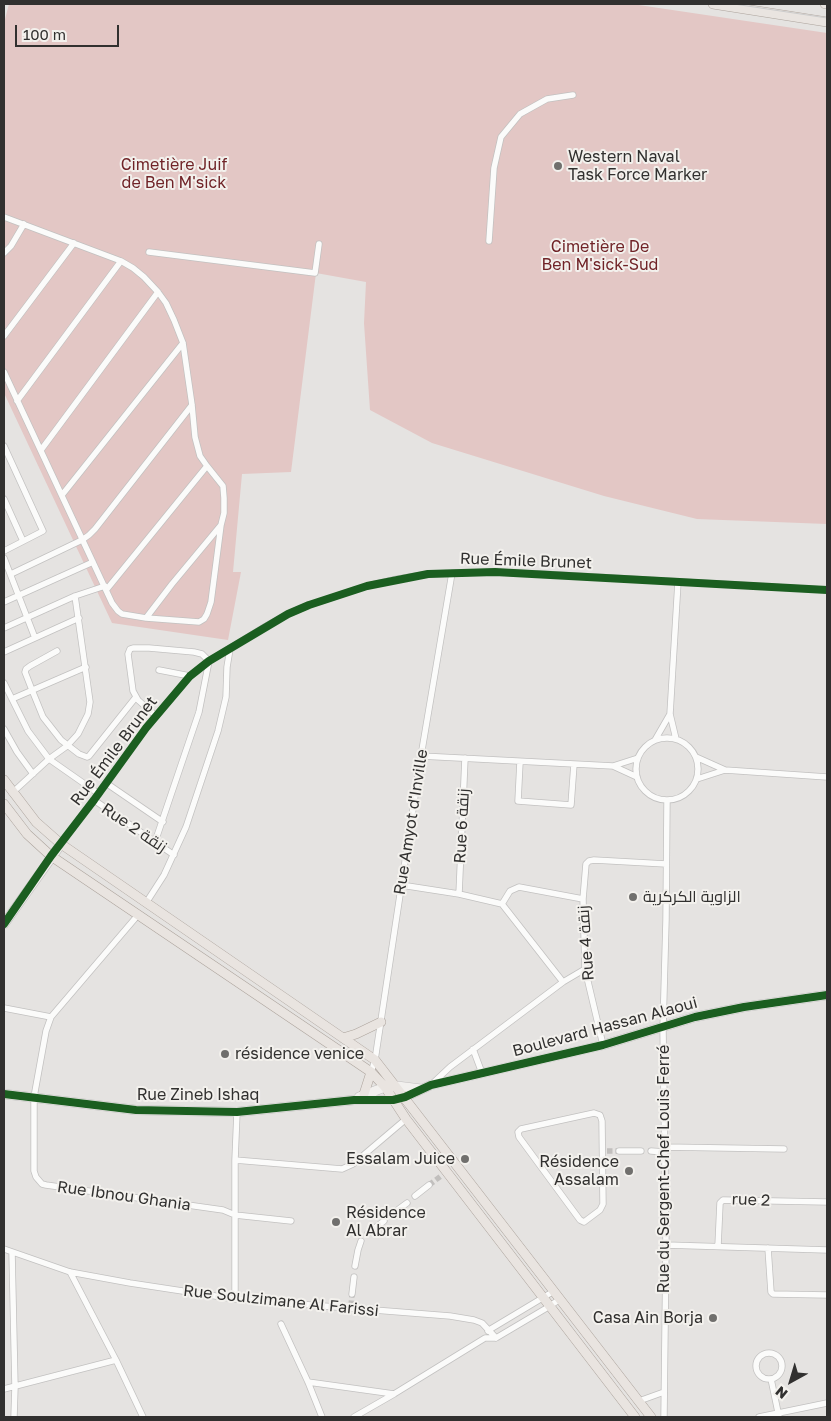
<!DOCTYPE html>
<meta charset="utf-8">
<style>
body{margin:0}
#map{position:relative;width:831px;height:1421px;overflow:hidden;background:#e5e3e1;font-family:"Golos Text",sans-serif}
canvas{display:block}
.frame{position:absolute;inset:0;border:5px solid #31302f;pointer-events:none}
.north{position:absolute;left:766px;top:1356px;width:50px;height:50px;-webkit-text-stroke:4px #f3f1ed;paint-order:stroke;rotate:219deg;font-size:14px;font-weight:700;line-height:20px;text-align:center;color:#31302f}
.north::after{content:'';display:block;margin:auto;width:18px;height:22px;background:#31302f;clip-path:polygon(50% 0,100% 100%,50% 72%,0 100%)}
.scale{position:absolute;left:15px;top:25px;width:104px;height:22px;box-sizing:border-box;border:2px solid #31302f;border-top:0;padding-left:6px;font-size:15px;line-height:18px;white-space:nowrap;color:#31302f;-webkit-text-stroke:4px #f3f1ed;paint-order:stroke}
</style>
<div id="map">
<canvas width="831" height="1421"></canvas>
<div class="frame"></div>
<div class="north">N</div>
<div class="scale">100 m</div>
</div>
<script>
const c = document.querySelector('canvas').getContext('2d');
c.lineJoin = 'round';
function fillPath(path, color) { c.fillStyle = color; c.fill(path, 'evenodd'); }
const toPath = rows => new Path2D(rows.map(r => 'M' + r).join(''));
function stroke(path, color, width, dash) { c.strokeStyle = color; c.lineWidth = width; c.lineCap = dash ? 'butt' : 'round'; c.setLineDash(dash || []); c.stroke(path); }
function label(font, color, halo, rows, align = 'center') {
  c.font = font + ' "Golos Text",Cairo,sans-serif'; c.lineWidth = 4; c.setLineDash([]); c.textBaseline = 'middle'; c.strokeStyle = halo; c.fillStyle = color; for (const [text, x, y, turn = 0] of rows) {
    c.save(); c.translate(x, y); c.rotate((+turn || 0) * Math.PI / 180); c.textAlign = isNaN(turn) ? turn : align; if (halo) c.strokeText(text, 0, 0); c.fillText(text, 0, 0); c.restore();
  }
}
const green = toPath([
 [9,4,632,4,827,33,827,524,697,519,604,496,432,443,370,410,364,323,366,282,316,273,291,472,242,474,233,572,241,572,228,640,112,623,4,393,4,23]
]);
const streetTunnel = toPath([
 [607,1151,619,1151],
 [429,1185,441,1176],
 [351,1306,352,1294]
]);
const street = toPath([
 [4,217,121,261,133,268,144,277,158,292,166,303,174,320,183,343,192,405,195,437,200,456,207,466,107,589],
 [489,241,494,168,501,137,520,114,547,99,573,95],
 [149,252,315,273,319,244],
 [4,253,11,246,24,224],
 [4,336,74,243],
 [4,372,112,603,118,611,122,614,146,618,172,584,221,525,224,513,224,498,223,486,207,466],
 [17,401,121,261],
 [4,446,43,531,4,551],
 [41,450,158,292],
 [62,495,183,343],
 [4,499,23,541],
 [4,558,35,638],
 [11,574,82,540,89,535,95,529,192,405],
 [4,602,93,562],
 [146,618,199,622,204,619,207,614,211,602,221,525],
 [4,628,75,596,105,586],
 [57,651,30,666,26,669,25,672,32,690,43,717,61,740,79,754,87,757,89,756,136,697],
 [4,652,79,618],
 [159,670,190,676],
 [4,683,28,731,49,759,99,794],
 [12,699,86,667],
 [4,729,17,752,33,774],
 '636 769a31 31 0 1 1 62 0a31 31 0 1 1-62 0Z',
 [676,739,670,714,678,582],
 [655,740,670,714],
 [421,756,613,766,637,777],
 [696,757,725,770],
 [520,762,518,801,571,805,574,764],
 [613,766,638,758],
 [697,779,725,770,827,777],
 [106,783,163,822],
 [12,793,49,759,67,746,78,734,88,714,90,702,75,596],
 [94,800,174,855],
 [155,842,199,712,209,661,202,654,194,652,149,648,133,648,130,649,128,654,133,691,138,700,156,716],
 [61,844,146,728,190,676,209,661,266,626,288,614,309,605,367,586,397,579,428,574,452,573,495,572,544,574,827,590],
 [401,885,459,894,502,904],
 [459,894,465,758],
 [146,903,164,875,186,827,218,731,226,697,227,667,230,649],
 [502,904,563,982],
 [502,904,510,891,519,887,583,899],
 [138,915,51,1017,46,1031,34,1097,34,1171,36,1177,42,1184,46,1185,223,1210,235,1215,291,1221],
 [4,1008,51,1017],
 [603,1045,585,969,583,899,586,864,589,861,594,860,666,864],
 [473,1049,482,1073],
 [371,1072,375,1060,421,756,452,573],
 [433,1083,450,1067,563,982,585,969],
 [594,1113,600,1115,602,1121,603,1204,600,1210,584,1222,580,1220,519,1137,518,1132,521,1129,594,1113],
 [664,1147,784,1149],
 [619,1151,641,1151],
 [651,1151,665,1152],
 [235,1160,342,1169,353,1164,406,1119],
 [415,1196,429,1185],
 [392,1214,407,1203],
 [368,1233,384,1221],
 [666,1245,827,1250],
 [718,1246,720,1203,723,1200,827,1202],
 [768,1248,771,1292,773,1294,827,1295],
 [4,1249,70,1272,130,1283,235,1299,450,1316,474,1320,482,1323,496,1338],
 [12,1252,15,1387,14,1417],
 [355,1266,358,1250,361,1241],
 [70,1272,116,1360,143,1417],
 [352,1294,354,1277],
 [235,1299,235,1160,237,1112],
 [281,1324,308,1382,322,1417],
 [488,1331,489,1330,554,1291],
 '756 1366a13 13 0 1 1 26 0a13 13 0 1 1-26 0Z',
 [771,1379,779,1417],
 [308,1382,394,1394],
 [4,1389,116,1360],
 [639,1401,664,1392],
 [354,1417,394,1394,485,1338,496,1338,550,1306,560,1299],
 [664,1417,666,1245,663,1028,666,920,667,801],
 [759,1417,827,1403]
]);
const secondary = toPath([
 [4,924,61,844],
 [4,1094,136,1110,237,1112,354,1100,393,1100,405,1097,431,1085,603,1045,695,1017,744,1007,827,995],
 [359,1097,385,1087,397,1086,421,1089]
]);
const primary = toPath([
 [713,4,827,22],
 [825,4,827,4],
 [4,780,36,822,61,844,375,1060,651,1417],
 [4,804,27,834,51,856,371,1072,385,1087,406,1119,635,1417],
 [343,1038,356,1034,381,1022],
 [364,1094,371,1072]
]);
const tram = toPath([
 [734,4,827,18]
]);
const cycleway = toPath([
 [4,924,51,856,94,800,146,728,190,676,209,661,288,614,309,605,367,586,428,574,495,572,827,590],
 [4,1094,136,1110,237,1112,354,1100,393,1100,405,1097,431,1085,603,1045,695,1017,744,1007,827,995]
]);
const markers = [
 [558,166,5,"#706f6d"],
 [633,897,5,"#706f6d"],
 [225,1054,5,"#706f6d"],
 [465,1159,5,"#706f6d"],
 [629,1171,5,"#706f6d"],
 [336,1222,5,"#706f6d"],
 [713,1318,5,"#706f6d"]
];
const poiNames = [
 ["Western Naval",568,157],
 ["Task Force Marker",568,175],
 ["الزاوية الكركرية",643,897],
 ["résidence venice",235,1054],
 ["Essalam Juice",455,1159,"right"],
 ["Résidence",619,1162,"right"],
 ["Assalam",619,1180,"right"],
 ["Résidence",346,1213],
 ["Al Abrar",346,1231],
 ["Casa Ain Borja",703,1318,"right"]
];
const parkNames = [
 ["Cimetière Juif",174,165],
 ["de Ben M'sick",174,183],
 ["Cimetière De",600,247],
 ["Ben M'sick-Sud",600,265]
];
const streetNames = [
 ["Rue Émile Brunet",526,561,2],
 ["Rue Émile Brunet",114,751,-53],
 ["Rue Amyot d'Inville",411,822,-81],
 ["Rue 6 زنقة",462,826,-87],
 ["Rue 2 زنقة",134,828,34],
 ["Rue 4 زنقة",586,943,-94],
 ["Boulevard Hassan Alaoui",605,1027,-15],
 ["Rue Zineb Ishaq",198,1095],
 ["Rue du Sergent-Chef Louis Ferré",664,1169,-90],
 ["Rue Ibnou Ghania",124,1196,8],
 ["rue 2",751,1200,2],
 ["Rue Soulzimane Al Farissi",281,1301,6]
];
fillPath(green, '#e3c7c5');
stroke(streetTunnel, '#c1bfbd', 5.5, [5.5, 3]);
stroke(street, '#c2c1c0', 7);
stroke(secondary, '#c2c1c0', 10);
stroke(primary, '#aca39c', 10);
stroke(street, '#fbfbfa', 5.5);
stroke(secondary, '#f2f0ee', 9);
stroke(primary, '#e9e4e0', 9);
stroke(tram, '#ccc', 1);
stroke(cycleway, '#1b5e20', 8);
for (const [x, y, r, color] of markers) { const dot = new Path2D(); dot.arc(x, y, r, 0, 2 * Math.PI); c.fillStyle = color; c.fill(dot); stroke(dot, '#f3f1ed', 2); }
label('16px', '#31302f', '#f3f1ed', poiNames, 'left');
label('16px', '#702327', '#f3f1ed', parkNames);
label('16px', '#31302f', '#f3f1ed', streetNames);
</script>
